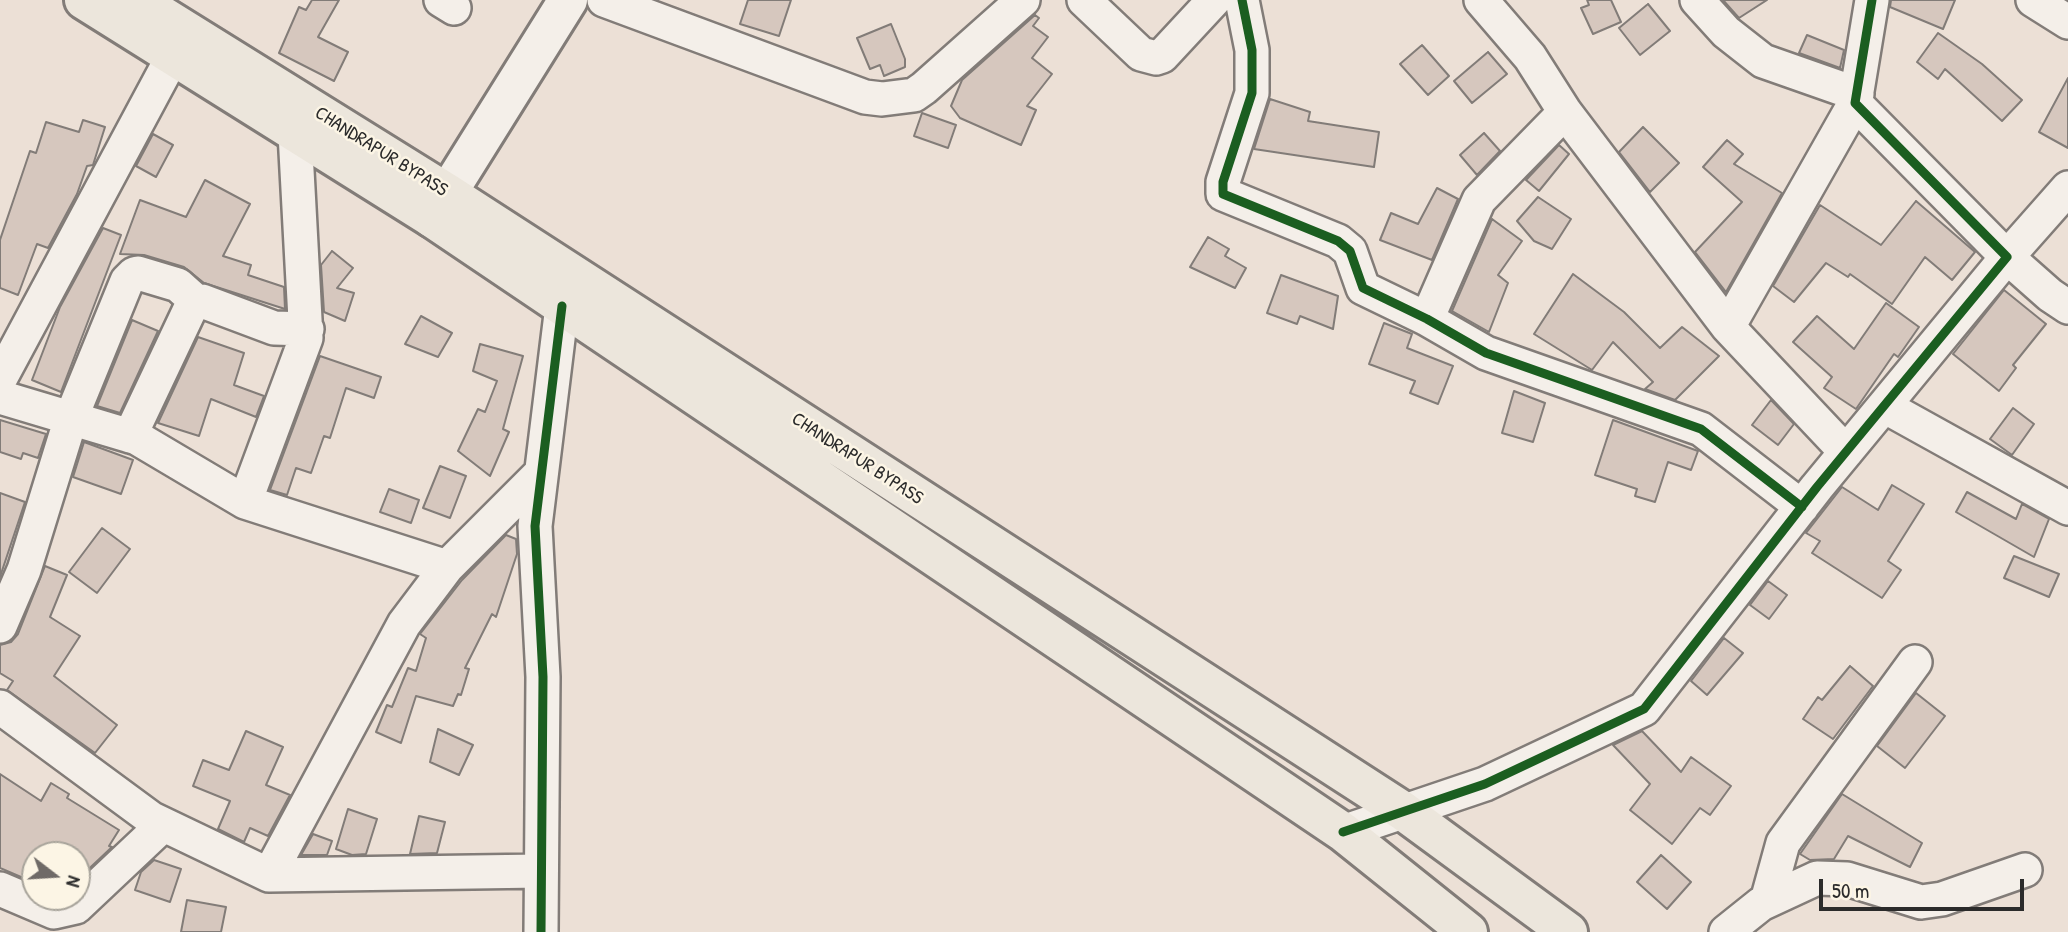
<!DOCTYPE html>
<style>
body{margin:0}
#map{position:relative;width:2068px;height:932px;overflow:hidden;background:#ece0d6;font-family:"Patrick Hand",sans-serif}
canvas{display:block}
.north{position:absolute;left:21px;top:841px;width:70px;height:70px;box-sizing:border-box;background:#fcf5e5;border:2px solid #a8a49b;border-radius:50%;rotate:107deg;font-size:19px;font-weight:700;line-height:28px;text-align:center;color:#2b2b2b}
.north::after{content:'';display:block;margin:auto;width:24px;height:32px;background:#6f6a67;clip-path:polygon(50% 0,100% 100%,50% 72%,0 100%)}
.scale{position:absolute;left:1819px;top:879px;width:205px;height:32px;box-sizing:border-box;border:4px solid #2b2b2b;border-top:0;padding-left:9px;font-size:21px;line-height:24px;white-space:nowrap;color:#2b2b2b;-webkit-text-stroke:5px #fcf5e5;paint-order:stroke}
</style>
<div id="map">
<canvas width="2068" height="932"></canvas>
<div class="north">N</div>
<div class="scale">50 m</div>
</div>
<script>
const c = document.querySelector('canvas').getContext('2d');
c.lineJoin = 'round';
function fillPath(path, color) { c.fillStyle = color; c.fill(path, 'evenodd'); }
const toPath = rows => new Path2D(rows.map(r => 'M' + r).join(''));
function stroke(path, color, width, dash) { c.strokeStyle = color; c.lineWidth = width; c.lineCap = dash ? 'butt' : 'round'; c.setLineDash(dash || []); c.stroke(path); }
function label(font, color, halo, rows, align = 'center') {
  c.font = font + ' "Patrick Hand",sans-serif'; c.lineWidth = 5; c.setLineDash([]); c.textBaseline = 'middle'; c.strokeStyle = halo; c.fillStyle = color; for (const [text, x, y, turn = 0] of rows) {
    c.save(); c.translate(x, y); c.rotate((+turn || 0) * Math.PI / 180); c.textAlign = isNaN(turn) ? turn : align; if (halo) c.strokeText(text, 0, 0); c.fillText(text, 0, 0); c.restore();
  }
}
const building = toPath([
 [312,0,339,0,318,37,348,52,334,81,279,53,299,7,306,10,312,0],
 [748,0,791,0,779,36,740,24,748,0],
 [1587,0,1611,0,1621,22,1593,34,1581,8,1589,5,1587,0],
 [1723,0,1767,0,1739,18,1723,0],
 [1891,0,1955,0,1943,29,1890,7,1891,0],
 [1648,4,1670,31,1640,55,1619,28,1648,4],
 [1035,15,1039,18,1033,26,1048,37,1032,58,1052,74,1027,106,1036,110,1021,145,960,118,951,106,962,80,1035,15],
 [891,24,905,59,905,67,884,76,880,65,870,69,857,38,891,24],
 [1938,33,1982,64,2022,100,2002,121,1945,69,1938,79,1917,62,1938,33],
 [1807,35,1844,50,1840,68,1799,53,1807,35],
 [1422,45,1449,76,1428,95,1400,64,1422,45],
 [1488,52,1507,74,1472,103,1454,81,1488,52],
 [2068,78,2068,148,2039,132,2068,78],
 [1270,99,1310,112,1308,121,1379,132,1374,167,1254,149,1270,99],
 [922,113,956,125,948,148,914,136,922,113],
 [83,120,105,127,93,165,87,166,77,194,48,248,37,244,18,295,0,288,0,240,30,151,36,153,46,122,79,132,83,120],
 [1643,127,1679,163,1650,192,1619,152,1643,127],
 [1484,133,1500,151,1477,175,1460,155,1484,133],
 [153,134,173,145,156,177,136,166,153,134],
 [1727,140,1743,154,1734,164,1782,193,1726,292,1695,252,1742,202,1703,167,1727,140],
 [1559,145,1569,154,1539,191,1526,180,1559,145],
 [205,180,250,204,223,256,251,265,248,275,284,287,285,309,204,283,184,267,144,255,120,254,140,200,186,217,205,180],
 [1437,188,1458,199,1432,260,1380,240,1391,213,1418,224,1437,188],
 [1538,197,1571,219,1552,249,1534,241,1517,221,1538,197],
 [1916,201,1975,252,1952,280,1925,257,1892,304,1850,274,1848,277,1826,263,1794,302,1773,286,1820,205,1881,245,1916,201],
 [1492,219,1522,241,1498,275,1508,283,1489,332,1452,311,1492,219],
 [103,228,121,235,61,392,32,380,60,307,103,228],
 [1208,237,1229,249,1225,256,1246,268,1235,288,1190,267,1208,237],
 [332,251,353,268,337,288,354,293,345,321,324,312,321,265,332,251],
 [1573,274,1624,312,1660,348,1682,327,1719,356,1675,400,1645,389,1653,382,1613,342,1592,370,1534,334,1573,274],
 [1281,275,1338,296,1333,329,1300,316,1297,324,1267,313,1281,275],
 [2004,290,2046,324,2013,365,2016,368,1999,391,1953,354,2004,290],
 [1886,303,1919,327,1898,357,1894,354,1856,409,1824,388,1832,377,1793,342,1817,316,1854,349,1886,303],
 [421,316,452,333,438,357,405,344,421,316],
 [132,320,158,331,120,413,97,406,132,320],
 [1384,323,1412,334,1407,348,1453,366,1438,404,1410,393,1415,381,1369,364,1384,323],
 [198,337,244,353,234,385,264,396,256,417,211,399,199,436,158,423,198,337],
 [480,344,523,356,503,429,509,432,490,476,458,451,478,409,485,412,497,381,473,371,480,344],
 [320,356,381,377,374,398,346,388,330,438,324,436,311,473,296,468,287,495,270,490,320,356],
 [1514,391,1545,403,1533,442,1502,433,1514,391],
 [1771,400,1794,424,1778,445,1752,425,1771,400],
 [2013,408,2034,424,2012,455,1990,439,2013,408],
 [0,420,46,434,38,458,23,453,21,459,0,452,0,420],
 [1613,420,1698,451,1691,470,1668,462,1655,502,1635,496,1637,489,1595,475,1613,420],
 [84,442,133,460,121,494,73,477,84,442],
 [440,466,466,476,450,518,423,508,440,466],
 [1892,485,1924,504,1888,561,1901,570,1882,598,1812,553,1820,541,1806,533,1842,487,1878,510,1892,485],
 [389,489,419,500,411,523,380,512,389,489],
 [1967,492,2016,519,2022,504,2049,519,2034,557,1956,512,1967,492],
 [0,493,25,502,0,577,0,493],
 [102,528,130,549,97,593,69,572,102,528],
 [506,535,516,539,517,554,496,617,492,614,465,668,469,669,461,695,458,694,453,706,416,696,401,743,376,732,387,705,392,707,408,668,416,671,426,638,420,634,462,580,506,535],
 [2014,556,2059,574,2049,597,2004,578,2014,556],
 [45,566,67,575,50,617,80,636,54,676,117,725,95,753,7,690,13,681,0,673,0,645,11,642,18,634,45,566],
 [1768,581,1787,595,1769,619,1750,605,1768,581],
 [1724,638,1743,653,1707,695,1691,681,1724,638],
 [1850,666,1873,686,1833,739,1803,719,1818,697,1822,700,1850,666],
 [1916,693,1945,716,1905,768,1877,746,1916,693],
 [438,729,473,745,459,775,430,762,438,729],
 [246,731,283,747,266,785,290,795,268,836,250,828,244,842,218,829,230,801,193,786,203,760,229,770,246,731],
 [1642,731,1681,772,1691,757,1731,786,1710,815,1700,808,1672,844,1630,810,1650,784,1613,745,1642,731],
 [0,774,41,801,51,783,69,794,67,798,119,830,109,846,112,847,77,880,77,855,35,855,35,883,0,868,0,774],
 [1842,794,1922,843,1910,867,1848,836,1834,859,1810,860,1800,854,1842,794],
 [348,809,377,819,366,854,352,855,336,849,348,809],
 [419,816,445,822,437,853,410,854,419,816],
 [313,834,332,841,327,855,301,855,313,834],
 [1661,855,1691,882,1667,909,1637,882,1661,855],
 [154,860,181,869,170,902,135,890,141,872,154,860],
 [187,900,226,907,221,932,181,932,187,900]
]);
const minor = toPath([
 [441,0,454,8],
 [604,0,865,97,882,99,914,95,924,88,1023,0],
 [1084,0,1141,54,1156,58,1162,56,1214,0],
 [1242,0,1252,50,1252,93,1223,182,1223,194,1338,241,1350,251,1363,288,1427,319,1486,353,1701,429,1802,507],
 [1481,0,1530,57,1565,112,1728,327],
 [1697,0,1726,32,1763,61,1857,94],
 [2033,0,2068,22],
 [2068,188,2007,257,2050,295,2068,307],
 [1427,319,1479,200,1565,112],
 [0,379,173,56],
 [0,397,137,438,245,502,447,567],
 [1884,406,2068,508],
 [130,436,192,305,202,301,274,328,307,329],
 [1846,452,1728,327,1855,103],
 [245,502,306,338,295,133],
 [0,626,24,570,71,418,127,281,134,274,138,273,178,285,197,302],
 [0,707,152,819,269,875,541,871],
 [1343,832,1485,784,1644,709,1817,487,2007,257,1855,103,1872,0],
 [269,875,404,624,447,567,541,473],
 [0,889,54,912,76,907,163,825],
 [1767,901,1783,843,1915,662],
 [541,932,543,677,535,526,562,306],
 [1726,932,1761,904,1817,878,1847,879,1921,902,1942,899,2025,870]
]);
const secondary = toPath([
 [432,218,568,0]
]);
const trunk = toPath([
 [84,0,432,218,1343,832,1468,932],
 [137,0,447,193,1403,811,1568,932]
]);
const cycleway = toPath([
 [1242,0,1252,50,1252,93,1223,182,1223,194,1338,241,1350,251,1363,288,1427,319,1486,353,1701,429,1802,507],
 [1343,832,1485,784,1644,709,1817,487,2007,257,1855,103,1872,0],
 [541,932,543,677,535,526,562,306]
]);
const streetNames = [
 ["CHANDRAPUR BYPASS",381,152,32],
 ["CHANDRAPUR BYPASS",857,459,33]
];
fillPath(building, '#d6c7be');
stroke(building, '#827c78', 2);
stroke(minor, '#827c78', 38);
stroke(secondary, '#827c78', 44);
stroke(trunk, '#827c78', 44);
stroke(minor, '#f4efe9', 33);
stroke(secondary, '#f4efe9', 38);
stroke(trunk, '#ece6dc', 38);
stroke(cycleway, '#1b5e20', 9);
label('19px', '#2b2b2b', '#fcf5e5', streetNames);
</script>
